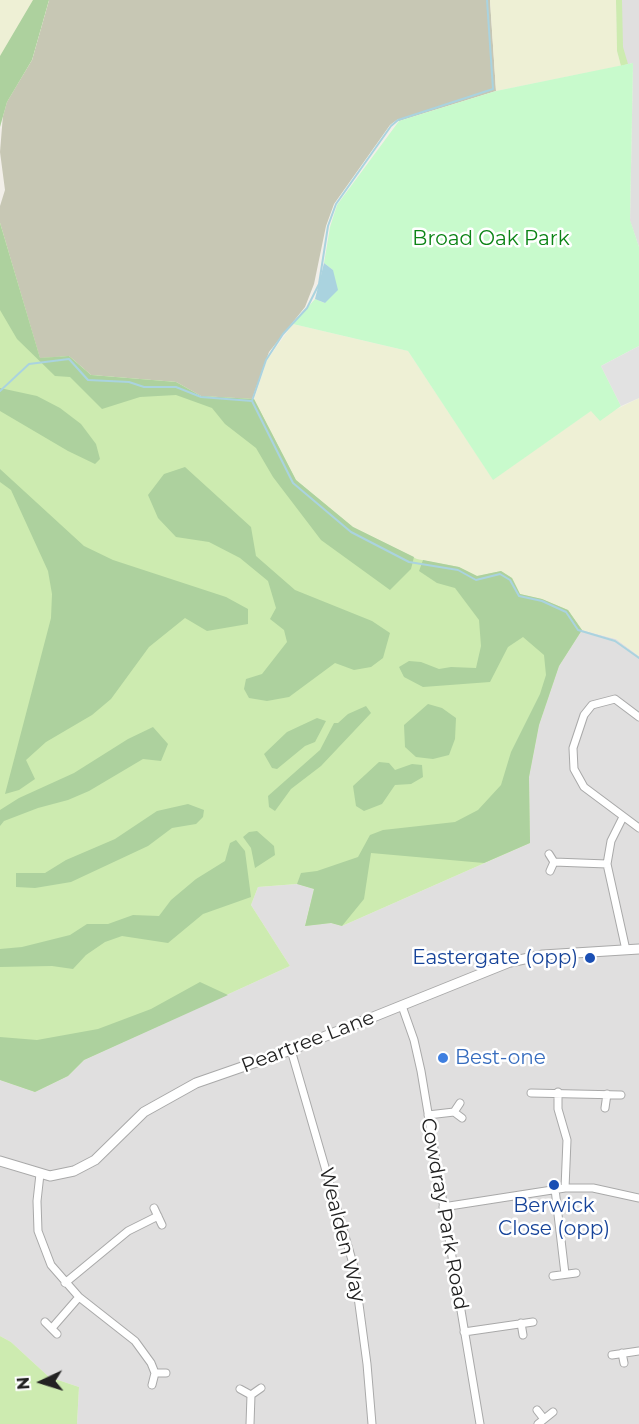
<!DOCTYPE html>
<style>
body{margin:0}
#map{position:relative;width:639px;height:1424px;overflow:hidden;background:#f2efe9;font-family:Montserrat,sans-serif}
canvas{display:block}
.north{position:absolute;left:12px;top:1352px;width:60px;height:60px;-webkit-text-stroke:4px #fff;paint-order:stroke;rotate:266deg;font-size:16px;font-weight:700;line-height:24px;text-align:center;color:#222}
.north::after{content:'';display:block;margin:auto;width:21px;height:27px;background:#222;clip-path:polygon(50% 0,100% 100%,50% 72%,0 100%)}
</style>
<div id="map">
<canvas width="639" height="1424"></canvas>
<div class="north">N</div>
</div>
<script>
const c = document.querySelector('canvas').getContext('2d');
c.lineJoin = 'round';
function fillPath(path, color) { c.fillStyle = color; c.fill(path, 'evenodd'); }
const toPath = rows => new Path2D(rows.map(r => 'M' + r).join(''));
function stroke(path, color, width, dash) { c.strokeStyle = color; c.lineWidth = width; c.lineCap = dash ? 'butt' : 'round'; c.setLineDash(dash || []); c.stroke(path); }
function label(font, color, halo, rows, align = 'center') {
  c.font = font + ' Montserrat,sans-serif'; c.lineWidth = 5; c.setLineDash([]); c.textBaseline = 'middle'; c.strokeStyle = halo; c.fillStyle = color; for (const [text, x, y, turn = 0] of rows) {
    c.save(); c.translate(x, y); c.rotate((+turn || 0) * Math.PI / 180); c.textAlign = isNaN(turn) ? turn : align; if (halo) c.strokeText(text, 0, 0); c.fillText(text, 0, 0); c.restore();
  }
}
const residential = toPath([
 [616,0,639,0,639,247,630,221,633,63,621,66],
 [582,630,616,639,639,656,639,1424,77,1424,79,1387,49,1377,11,1342,0,1336,0,1080,35,1092,68,1076,84,1060,290,966,251,905,258,887,297,884,314,889,305,925,331,923,342,926,530,843,529,777,539,725,559,666]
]);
const construction = toPath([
 [49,0,490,0,496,91,399,121,398,119,390,125,334,204,326,226,314,284,305,307,269,352,252,399,201,396,176,382,91,375,69,356,40,359,0,223,0,206,5,190,0,152,3,115,6,102,32,60]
]);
const farmland = toPath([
 [0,0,49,0,32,60,7,102,0,127],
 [490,0,616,0,617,51,621,66,496,91],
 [293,324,408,351,493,479,592,410,607,414,639,398,639,656,616,639,582,630,568,610,542,599,520,594,512,578,501,571,477,576,459,567,417,559,353,527,296,480,254,399,267,360]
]);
const grass = toPath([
 [616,0,622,0,623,47,628,64,621,66,617,51],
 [0,223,40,358,69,356,91,375,176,382,201,396,254,399,296,480,353,527,417,559,459,567,477,576,501,571,512,578,520,594,542,599,568,610,582,630,559,666,539,725,529,777,530,843,342,926,331,923,305,926,314,889,297,884,258,887,251,905,290,966,84,1060,68,1076,35,1092,0,1080],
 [0,1336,11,1342,49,1377,79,1387,77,1424,0,1424]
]);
const forest = toPath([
 [33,0,49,0,32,60,7,102,0,127,0,56],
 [0,223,40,358,69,356,91,375,176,382,201,396,254,399,296,480,353,527,414,557,411,569,390,590,321,540,273,477,256,448,225,424,212,408,176,395,140,397,102,409,70,377,55,376,17,339,0,310],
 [0,388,37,396,60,408,81,424,96,444,100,459,95,464,68,451,0,411],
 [185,467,251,527,256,556,295,590,372,621,390,633,383,658,371,667,354,670,335,663,289,697,267,701,249,698,244,689,246,679,262,674,287,642,284,630,270,619,276,608,268,581,240,558,209,542,176,537,158,518,148,495,164,474],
 [0,469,84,546,113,560,226,597,248,609,248,624,207,631,185,618,149,647,111,699,92,715,46,742,26,760,35,779,19,790,5,794,51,618,52,594,48,571,11,490,0,482],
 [423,560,459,567,477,576,501,571,512,578,520,594,542,599,568,610,582,630,559,666,539,725,529,777,530,843,484,863,371,853,364,899,342,926,331,923,305,926,314,889,297,884,301,873,317,871,358,857,370,835,383,830,455,822,478,810,501,785,511,752,540,694,546,675,544,655,523,637,508,647,490,682,423,687,404,677,399,667,409,661,421,662,439,669,451,667,476,668,481,646,479,620,455,588,437,583,419,571],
 [428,704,442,708,456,718,455,739,449,755,433,759,416,757,405,747,404,725],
 [366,706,371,713,321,766,291,789,275,811,269,807,268,796,320,750,334,723,338,723,348,714],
 [317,718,326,721,315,742,305,746,277,769,272,768,264,754,287,732],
 [153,727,168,744,161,761,143,759,89,791,68,800,38,808,4,821,0,826,0,810,19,798,74,773,128,739],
 [379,762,389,763,395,770,412,764,422,765,423,777,411,784,395,785,382,804,364,811,356,806,353,786],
 [188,804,204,810,203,817,196,824,172,828,148,846,71,882,35,888,16,887,16,873,45,873,66,860,115,839,157,811],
 [257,831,274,846,275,855,255,868,251,848,243,837,249,832],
 [236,840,245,851,251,897,203,914,168,943,122,936,105,942,86,955,73,969,52,966,0,967,0,949,22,947,70,935,87,924,108,924,133,915,159,916,171,900,196,879,225,861,230,843],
 [200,982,228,995,84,1060,68,1076,35,1092,0,1080,0,1037,37,1040,98,1029,151,1009]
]);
const park = toPath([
 [633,63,630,220,639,247,639,346,601,366,621,406,600,421,591,411,493,480,408,351,293,324,315,299,325,303,333,270,324,263,330,227,337,205,399,121,496,91]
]);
const parking = toPath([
 [639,346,639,398,621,406,601,366]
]);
const water = toPath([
 [324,263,333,270,338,290,325,303,315,299]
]);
const stream = toPath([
 [0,391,29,364,69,359,88,380,129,382,144,387,176,387,201,397,252,401,293,483,351,532,409,562,458,570,476,580,500,574,510,580,519,596,542,601,566,612,578,630,615,641,639,658],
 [252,401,266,360,283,334,307,308,319,284,328,226,336,204,391,126,398,120,493,89,487,0]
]);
const minor = toPath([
 [639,717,615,699,592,705,584,715,573,748,574,769,584,787,639,828],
 [623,817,611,841,607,864,626,950],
 [549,854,554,862,550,871],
 [554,862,607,864],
 [402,1006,414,1040,421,1071,480,1424],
 [291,1050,354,1267,367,1364,372,1424],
 [558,1092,558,1109,567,1140,565,1188],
 [531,1093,621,1095],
 [460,1103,454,1112,462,1118],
 [605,1108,607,1094],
 [428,1115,454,1112],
 [40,1174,37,1201,38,1231,51,1265,79,1297,135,1341,151,1363,155,1373],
 [555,1189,565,1274],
 [443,1207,565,1188,593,1188,639,1198],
 [154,1208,162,1225],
 [553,1276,576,1273],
 [65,1283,128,1231,158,1216],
 [45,1322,57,1334],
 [521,1323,523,1335],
 [52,1328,79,1297],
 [464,1332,533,1322],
 [622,1353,624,1363],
 [612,1355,639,1351],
 [152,1385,155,1373,166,1373],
 [240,1389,251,1395,261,1388],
 [537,1410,544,1419],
 [250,1424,251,1395],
 [538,1424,553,1412]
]);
const tertiary = toPath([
 [0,1161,50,1176,74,1171,95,1160,144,1112,196,1083,291,1050,510,962,543,955,639,949]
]);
const markers = [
 [590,958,6,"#1a4fb4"],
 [443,1058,6,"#3f7fe0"],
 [554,1185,6,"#1a4fb4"]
];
const parkNames = [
 ["Broad Oak Park",491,239]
];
const transitNames = [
 ["Eastergate (opp)",578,958],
 ["Berwick",554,1206,"center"],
 ["Close (opp)",554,1229,"center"]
];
const streetNames = [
 ["Peartree Lane",308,1042,-21],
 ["Cowdray Park Road",444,1214,80],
 ["Wealden Way",342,1235,76]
];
const shopNames = [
 ["Best-one",455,1058]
];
fillPath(residential, '#e0dfdf');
fillPath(construction, '#c7c7b4');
fillPath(farmland, '#eef0d5');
fillPath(grass, '#cdebb0');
fillPath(forest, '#add19e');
fillPath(park, '#c8facc');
fillPath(parking, '#e2e2e2');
fillPath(water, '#aad3df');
stroke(stream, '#aad3df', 2);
stroke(minor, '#a9a9a9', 9);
stroke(tertiary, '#a9a9a9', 11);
stroke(minor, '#fff', 7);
stroke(tertiary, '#fff', 9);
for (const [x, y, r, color] of markers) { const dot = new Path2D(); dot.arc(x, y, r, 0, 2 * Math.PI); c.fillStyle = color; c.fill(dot); stroke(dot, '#fff', 2); }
label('20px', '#0c8416', '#fff', parkNames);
label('20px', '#164399', '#fff', transitNames, 'right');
label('20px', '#222', '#fff', streetNames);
label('20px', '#366cbe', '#fff', shopNames, 'left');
</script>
